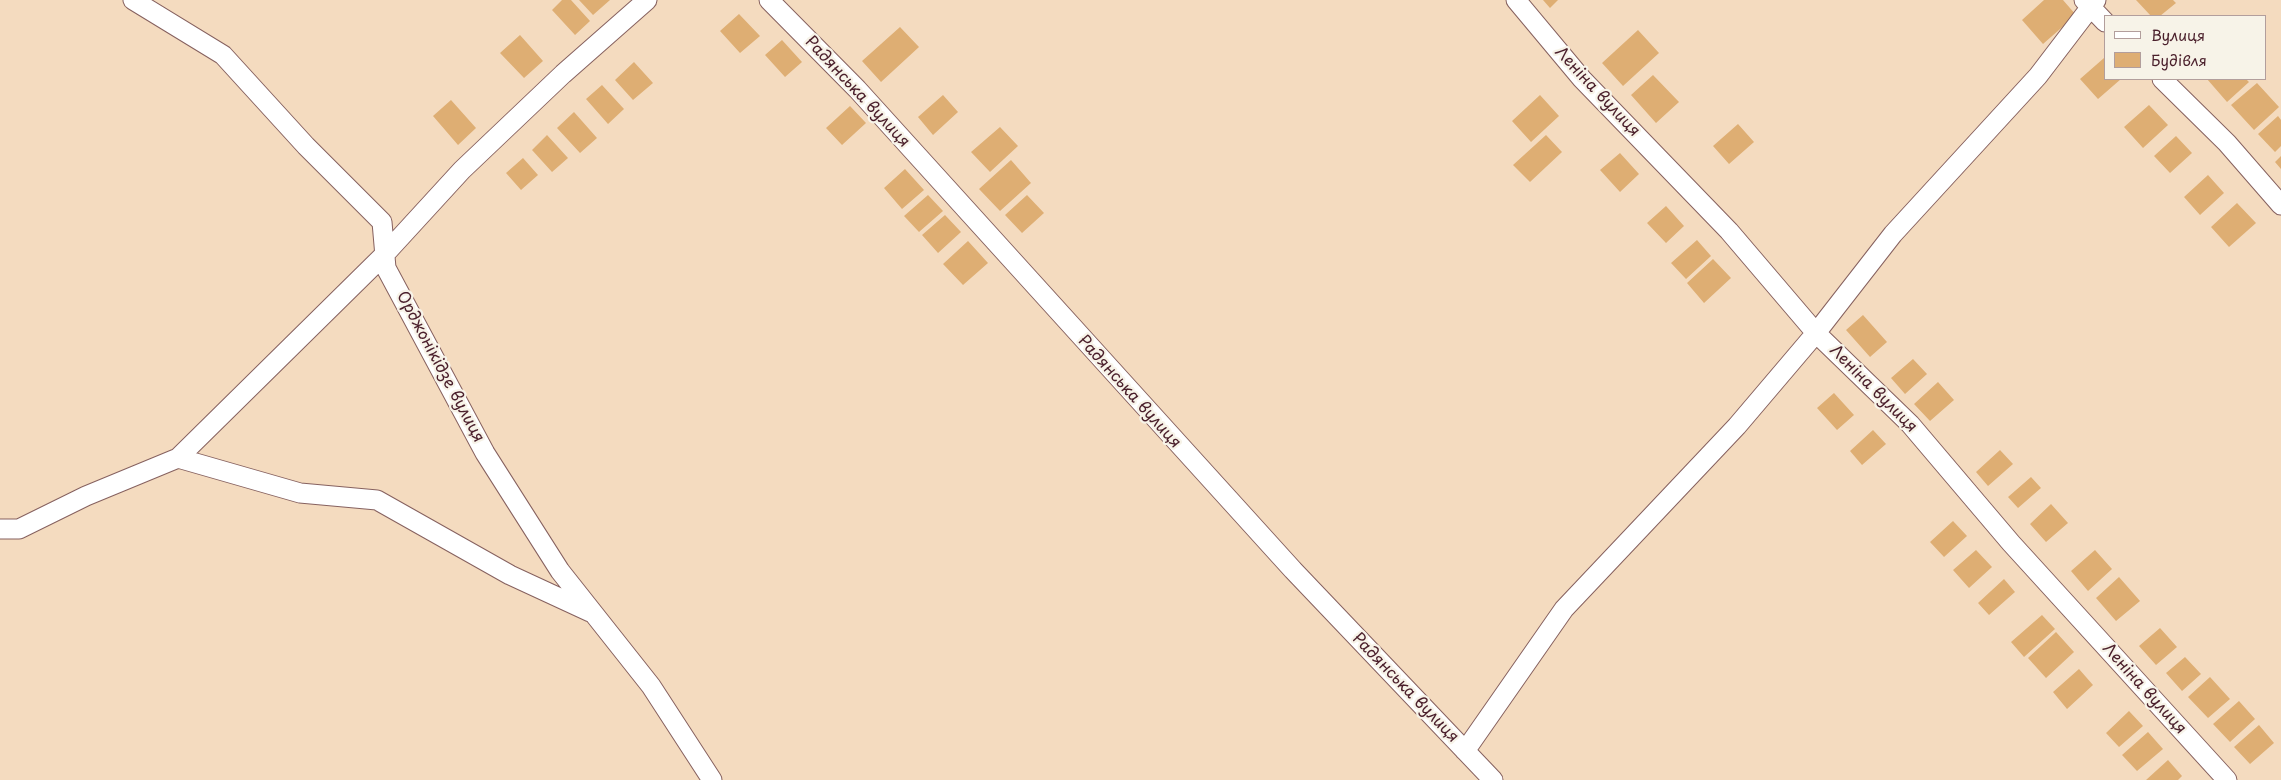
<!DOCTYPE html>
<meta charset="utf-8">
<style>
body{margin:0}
#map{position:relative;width:2281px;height:780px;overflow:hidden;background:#f4dbbf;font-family:"Playpen Sans",sans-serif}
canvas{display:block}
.legend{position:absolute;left:2104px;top:15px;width:162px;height:65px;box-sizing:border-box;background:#f7f3e8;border:1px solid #b29e9c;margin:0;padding:6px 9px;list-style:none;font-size:15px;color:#4a1f2b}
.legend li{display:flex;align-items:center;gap:10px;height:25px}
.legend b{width:25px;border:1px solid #b29e9c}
</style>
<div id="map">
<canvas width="2281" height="780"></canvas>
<ul class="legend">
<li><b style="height:6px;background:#fff"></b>Вулиця</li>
<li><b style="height:14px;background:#deae73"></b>Будівля</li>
</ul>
</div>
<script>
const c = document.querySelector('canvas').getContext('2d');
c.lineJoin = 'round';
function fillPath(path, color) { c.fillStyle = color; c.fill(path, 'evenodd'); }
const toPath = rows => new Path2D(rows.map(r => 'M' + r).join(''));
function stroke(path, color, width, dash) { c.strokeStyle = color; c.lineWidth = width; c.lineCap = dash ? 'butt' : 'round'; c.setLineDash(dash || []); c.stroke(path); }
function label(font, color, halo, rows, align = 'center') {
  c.font = font + ' "Playpen Sans",sans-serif'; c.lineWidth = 4.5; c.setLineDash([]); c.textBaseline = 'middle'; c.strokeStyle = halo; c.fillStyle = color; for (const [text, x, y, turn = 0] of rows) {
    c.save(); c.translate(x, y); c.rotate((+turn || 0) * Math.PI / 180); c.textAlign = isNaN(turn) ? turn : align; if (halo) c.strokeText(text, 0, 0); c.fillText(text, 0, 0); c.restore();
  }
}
const building = toPath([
 [562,0,571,0,590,21,575,35,552,10],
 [579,0,610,0,593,15],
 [1543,0,1558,0,1550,8],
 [2044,0,2063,0,2076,15,2043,44,2022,20],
 [2136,0,2173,0,2176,3,2160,16,2151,16],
 [739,14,760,36,740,53,720,31],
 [900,27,919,47,881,82,862,61],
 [1638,30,1659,53,1623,86,1602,63],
 [520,35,543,61,524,78,500,53],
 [782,40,802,62,785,77,765,55],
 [2104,58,2105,79,2121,79,2098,99,2080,79],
 [634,62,653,83,633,100,615,80],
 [1653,75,1679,102,1656,123,1631,95],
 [2207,79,2246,79,2249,82,2227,102],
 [2257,83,2279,107,2254,130,2231,105],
 [602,85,624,109,608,124,586,99],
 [943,95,958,112,933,135,918,117],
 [1540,95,1559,116,1531,142,1512,121],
 [451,100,476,128,458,145,433,116],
 [2149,105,2168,125,2143,148,2124,127],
 [850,106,866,123,842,145,826,128],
 [574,112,597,138,580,153,557,128],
 [2278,116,2281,120,2281,146,2275,152,2258,134],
 [1738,124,1754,142,1729,164,1713,146],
 [1000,127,1018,146,990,172,971,152],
 [547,135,568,158,552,172,532,150],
 [1546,135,1562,152,1530,182,1513,165],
 [2176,136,2192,153,2170,173,2154,156],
 [1620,153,1639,174,1620,192,1600,170],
 [2281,156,2281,169,2275,162],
 [523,158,538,175,521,190,506,173],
 [1011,160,1031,183,1000,211,979,189],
 [905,169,924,190,902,209,884,188],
 [2208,175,2224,193,2200,215,2184,197],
 [928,195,943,211,919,232,904,216],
 [1027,195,1044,213,1022,233,1005,215],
 [2237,203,2256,223,2229,247,2211,227],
 [1666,206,1684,226,1666,243,1647,223],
 [945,215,961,232,938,253,922,235],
 [1697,240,1711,256,1686,279,1671,263],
 [968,241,988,263,963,285,943,264],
 [1713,259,1731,278,1704,303,1687,283],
 [1863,315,1887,342,1870,357,1846,330],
 [1913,359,1927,374,1905,394,1891,378],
 [1938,382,1954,400,1930,421,1914,404],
 [1834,393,1854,415,1837,430,1817,408],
 [1873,430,1886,444,1862,465,1850,451],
 [2000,450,2013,464,1988,486,1976,472],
 [2031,477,2041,488,2018,508,2008,497],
 [2051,504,2068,523,2046,542,2030,524],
 [1953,521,1967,536,1944,557,1930,542],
 [1976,550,1992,567,1969,588,1953,570],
 [2095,550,2112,569,2088,591,2071,571],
 [2119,577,2140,601,2116,621,2096,598],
 [2004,579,2015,592,1989,615,1978,603],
 [2042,615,2055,629,2024,657,2011,642],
 [2160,628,2177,647,2156,665,2139,646],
 [2056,632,2074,652,2046,678,2028,658],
 [2185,657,2201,674,2182,691,2166,673],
 [2079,669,2093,685,2067,709,2053,692],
 [2210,677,2230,699,2208,718,2188,697],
 [2239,701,2255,719,2230,742,2213,724],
 [2129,711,2143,726,2119,747,2106,733],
 [2259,725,2274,743,2250,764,2234,747],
 [2148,732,2163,749,2137,771,2122,755],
 [2168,760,2182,776,2178,780,2146,780]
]);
const minor = toPath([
 [133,0,223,55,306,146,382,222,386,268,485,453,560,571,651,686,712,780],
 [769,0,857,89,1293,570,1493,780],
 [1516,0,1582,79,1729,231,1816,333,1910,424,2011,543,2227,780],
 [2084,0,2105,22],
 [2162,79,2227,143,2281,205],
 [178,458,385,254,462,170,563,74,647,0],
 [0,529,19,529,86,496,178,458,300,493,377,500,510,575,590,612],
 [1465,751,1564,609,1737,426,1816,333,1893,234,2038,76,2096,0]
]);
const streetNames = [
 ["Радянська вулиця",857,92,47],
 ["Леніна вулиця",1597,92,47],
 ["Орджонікідзе вулиця",440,367,62],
 ["Леніна вулиця",1873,389,45],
 ["Радянська вулиця",1129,392,48],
 ["Радянська вулиця",1405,688,46],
 ["Леніна вулиця",2144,689,48]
];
fillPath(building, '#deae73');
stroke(minor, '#86615f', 21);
stroke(minor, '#fff', 19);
label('16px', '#4a1f2b', '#f7f3e8', streetNames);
</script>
